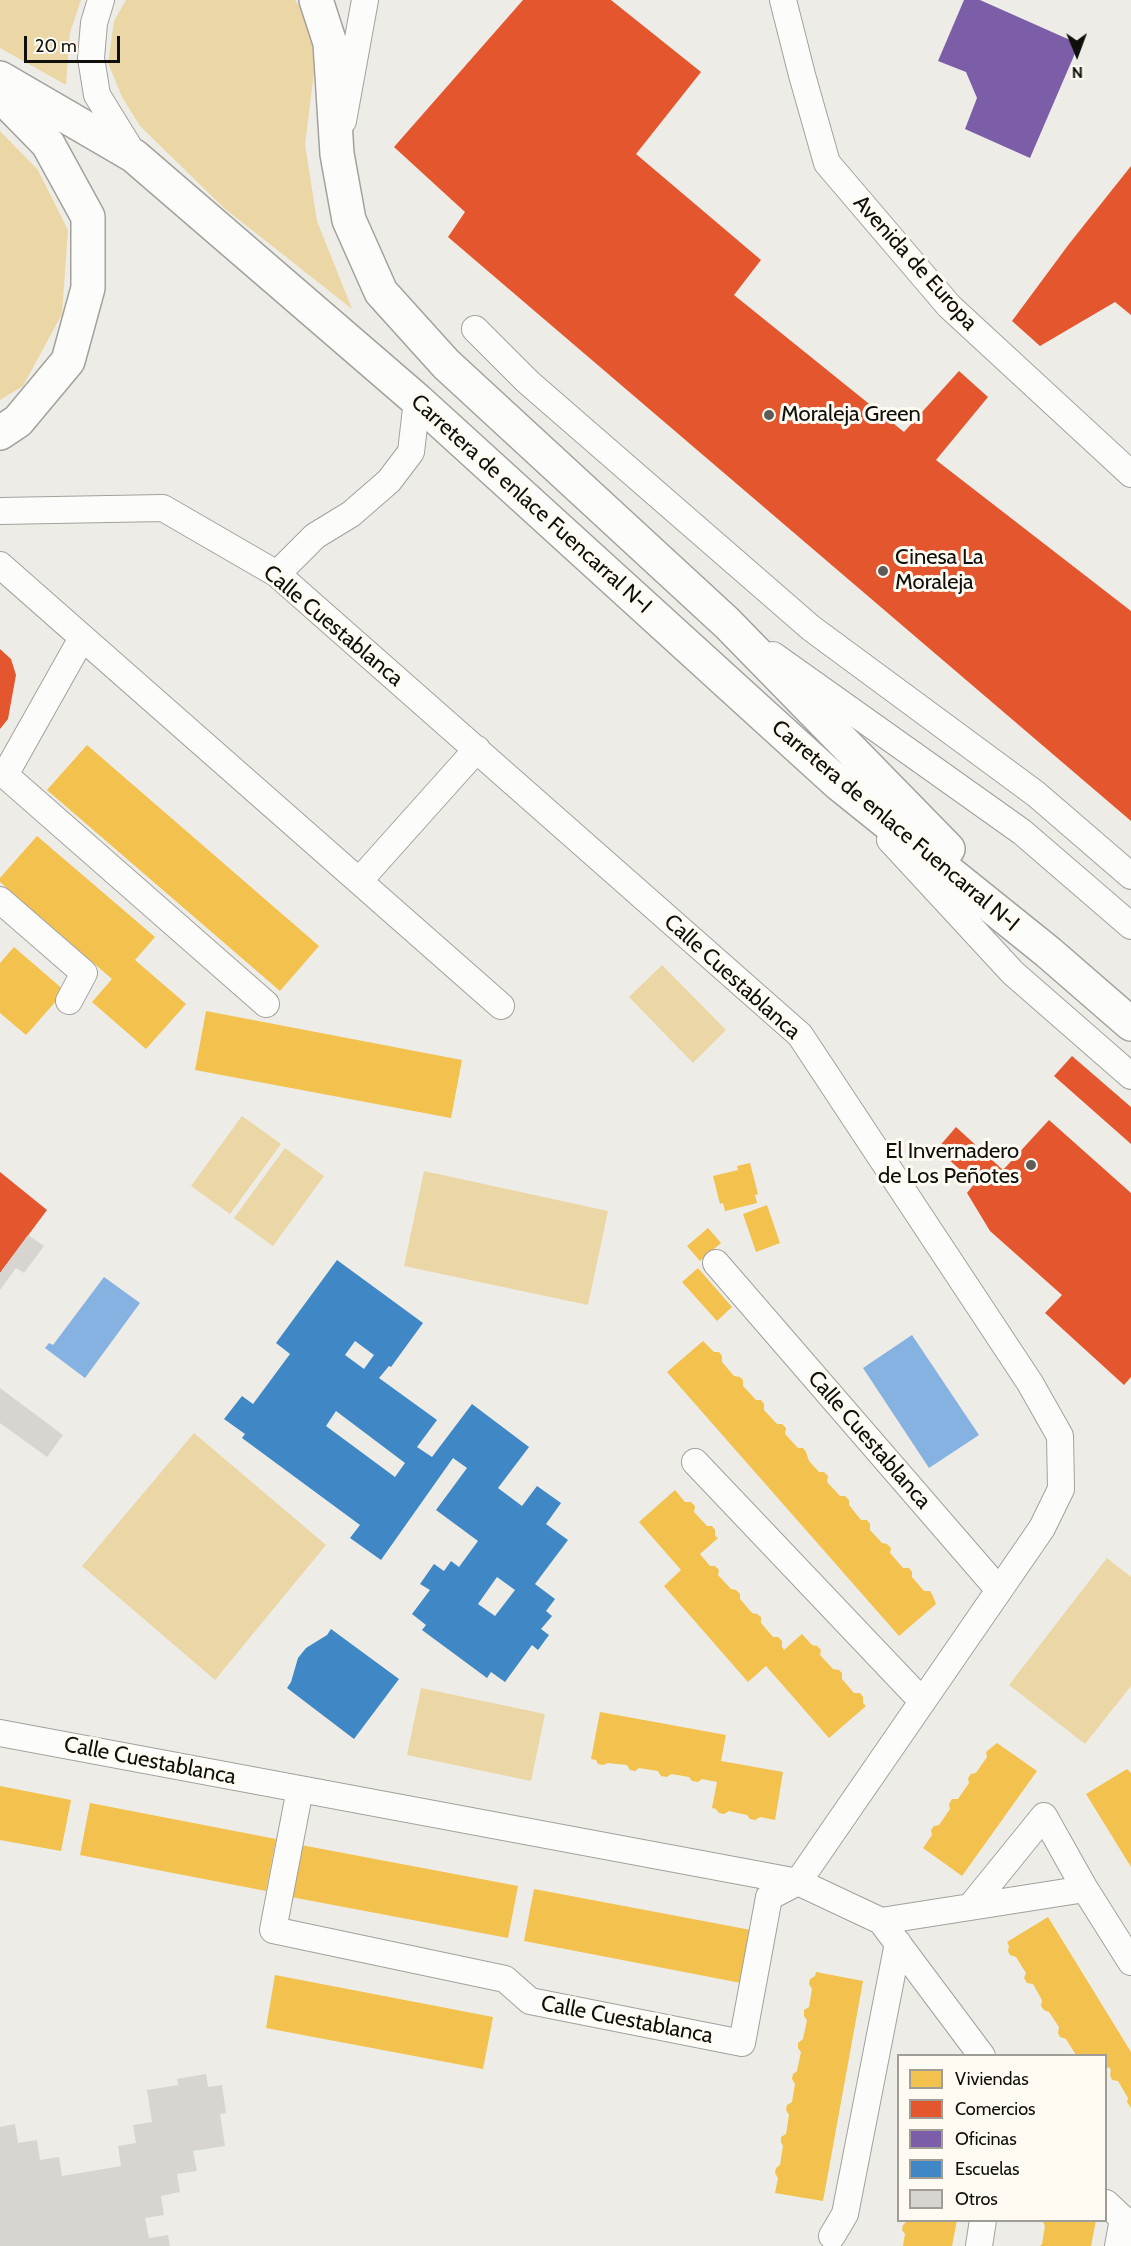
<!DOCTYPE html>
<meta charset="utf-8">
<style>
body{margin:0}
#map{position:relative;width:1131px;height:2246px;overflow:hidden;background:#eeece6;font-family:Cabin,sans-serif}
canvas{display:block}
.legend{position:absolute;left:897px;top:2054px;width:210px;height:168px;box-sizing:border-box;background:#fffbf2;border:2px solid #9f9d96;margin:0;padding:8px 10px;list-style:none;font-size:18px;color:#100f0b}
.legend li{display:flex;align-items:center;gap:12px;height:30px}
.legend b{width:30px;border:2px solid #9f9d96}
.north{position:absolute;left:1047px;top:24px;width:60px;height:60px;-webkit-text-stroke:4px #fffbf2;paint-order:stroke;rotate:179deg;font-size:16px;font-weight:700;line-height:24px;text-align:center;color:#100f0b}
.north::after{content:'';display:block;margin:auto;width:21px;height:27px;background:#100f0b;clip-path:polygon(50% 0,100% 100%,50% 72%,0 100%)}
.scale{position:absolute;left:24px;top:36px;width:96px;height:27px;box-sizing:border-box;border:3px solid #100f0b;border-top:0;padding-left:8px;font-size:18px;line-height:21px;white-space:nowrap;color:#100f0b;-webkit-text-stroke:4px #fffbf2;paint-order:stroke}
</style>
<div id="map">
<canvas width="1131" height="2246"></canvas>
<ul class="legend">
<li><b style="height:16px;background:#f2c14e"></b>Viviendas</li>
<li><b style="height:16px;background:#e4572e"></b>Comercios</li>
<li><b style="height:16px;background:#7b5ea7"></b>Oficinas</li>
<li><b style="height:16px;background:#3f88c5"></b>Escuelas</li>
<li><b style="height:16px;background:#d8d5d1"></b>Otros</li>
</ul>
<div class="north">N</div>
<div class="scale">20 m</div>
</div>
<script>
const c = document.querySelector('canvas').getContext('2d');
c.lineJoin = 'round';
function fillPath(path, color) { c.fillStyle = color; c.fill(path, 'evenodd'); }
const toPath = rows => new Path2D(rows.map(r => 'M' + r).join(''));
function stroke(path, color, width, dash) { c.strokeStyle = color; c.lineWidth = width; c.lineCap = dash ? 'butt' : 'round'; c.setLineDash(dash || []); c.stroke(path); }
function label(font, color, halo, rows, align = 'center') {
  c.font = font + ' Cabin,sans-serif'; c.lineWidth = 6; c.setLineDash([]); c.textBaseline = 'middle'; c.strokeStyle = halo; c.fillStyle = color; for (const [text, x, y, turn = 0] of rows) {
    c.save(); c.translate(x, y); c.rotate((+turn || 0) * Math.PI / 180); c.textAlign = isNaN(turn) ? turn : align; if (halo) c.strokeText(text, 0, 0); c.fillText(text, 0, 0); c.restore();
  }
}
const green = toPath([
 [0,0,81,0,70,33,66,85,0,48],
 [126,0,295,0,311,24,314,73,305,144,317,221,352,309,224,208,140,126,122,97,108,63,114,21],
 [0,131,38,170,68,230,62,314,23,386,0,400],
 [662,965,726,1030,693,1063,629,997],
 [242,1116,281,1144,230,1214,191,1186],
 [285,1148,324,1176,273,1246,234,1218],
 [424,1171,608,1211,588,1305,404,1266],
 [194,1433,326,1545,215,1680,82,1566],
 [1107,1558,1131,1577,1131,1686,1085,1744,1009,1685],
 [421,1688,545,1714,531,1781,407,1755]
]);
const water = toPath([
 [104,1277,140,1303,85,1378,45,1348,49,1343,53,1345],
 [912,1335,979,1435,929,1468,863,1368]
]);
const homes = toPath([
 [87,745,319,946,280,991,47,790],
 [37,836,155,937,135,960,186,1004,146,1049,92,1002,112,979,0,882,0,878],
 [14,947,65,991,26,1035,0,1013,0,963],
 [206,1011,462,1060,451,1118,195,1070],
 [750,1163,758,1194,755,1195,757,1203,725,1211,723,1203,720,1204,713,1176,738,1170,737,1166],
 [767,1205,780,1243,756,1252,743,1214],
 [708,1228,721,1243,700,1261,687,1246],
 [698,1268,732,1307,717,1321,682,1282],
 [703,1341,714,1352,719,1352,722,1356,722,1362,734,1376,740,1377,743,1380,743,1386,756,1400,761,1400,764,1404,764,1410,777,1424,782,1424,786,1428,785,1434,798,1448,803,1448,806,1452,809,1461,819,1472,824,1472,828,1476,827,1482,840,1496,845,1496,849,1500,849,1505,861,1520,867,1520,870,1524,870,1530,882,1543,887,1544,891,1548,890,1553,903,1568,909,1568,912,1572,912,1577,924,1591,930,1591,933,1596,936,1604,899,1636,667,1372],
 [675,1490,685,1502,691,1502,695,1506,694,1512,707,1526,712,1526,715,1530,715,1536,718,1538,700,1554,710,1566,715,1566,719,1570,718,1575,731,1589,736,1590,740,1594,740,1599,752,1613,757,1614,761,1617,761,1623,773,1637,778,1637,782,1641,782,1647,784,1650,802,1634,812,1645,817,1646,821,1650,820,1655,833,1669,839,1670,842,1673,842,1679,854,1693,860,1693,863,1697,863,1703,866,1706,829,1738,766,1666,748,1682,664,1586,681,1570,639,1522],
 [600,1712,726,1735,721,1761,783,1772,775,1820,760,1817,755,1820,750,1819,747,1815,729,1811,724,1814,719,1813,716,1809,712,1808,717,1782,702,1779,698,1782,692,1781,689,1777,671,1774,667,1777,661,1776,658,1771,639,1768,635,1771,630,1770,627,1765,608,1763,603,1765,598,1764,596,1760,591,1759],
 [997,1743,1037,1771,962,1876,923,1848,932,1835,931,1830,934,1826,939,1825,950,1809,949,1804,952,1799,958,1799,969,1783,968,1778,971,1774,976,1773,987,1757,986,1752],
 [1127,1769,1131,1773,1131,1867,1086,1794],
 [0,1786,71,1800,61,1851,0,1840],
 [90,1803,276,1839,266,1891,80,1855],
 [301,1845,518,1886,508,1938,291,1897],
 [534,1889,751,1930,741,1983,524,1941],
 [1048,1917,1131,2052,1131,2108,1127,2102,1128,2098,1118,2081,1112,2080,1110,2075,1111,2070,1109,2067,1106,2069,1106,2055,1076,2055,1066,2039,1060,2037,1058,2033,1059,2027,1049,2012,1044,2010,1041,2006,1042,2000,1033,1984,1027,1983,1024,1978,1026,1973,1016,1957,1010,1955,1008,1951,1009,1946,1007,1942],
 [816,1972,863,1981,823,2201,775,2193,778,2178,775,2173,776,2168,780,2165,783,2146,781,2142,781,2137,786,2134,789,2115,786,2110,787,2105,792,2102,795,2084,792,2079,793,2074,797,2071,801,2052,798,2048,798,2043,803,2039,807,2020,804,2016,804,2010,809,2007,812,1989,809,1984,810,1979,815,1976],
 [275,1975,493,2017,483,2069,266,2028],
 [908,2220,957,2220,952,2246,903,2246,905,2234,902,2230,903,2225],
 [1042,2220,1096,2220,1091,2246,1040,2246,1042,2244,1045,2226]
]);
const shops = toPath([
 [523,0,611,0,701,72,636,154,761,260,734,295,904,432,959,371,988,397,936,460,1131,611,1131,821,448,237,465,212,394,147],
 [1131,166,1131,315,1115,302,1040,346,1012,321,1069,244],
 [0,649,11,659,16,675,8,719,0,729],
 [1072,1056,1131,1107,1131,1144,1054,1076],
 [1049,1120,1131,1193,1131,1377,1124,1385,1045,1313,1062,1295,990,1231,967,1193,975,1183,937,1149,956,1127,1003,1170],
 [0,1172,47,1210,0,1273]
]);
const offices = toPath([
 [964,0,980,0,1079,44,1030,158,965,129,977,98,966,72,938,61]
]);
const schools = toPath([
 [337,1260,423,1323,391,1367,389,1366,379,1378,437,1420,417,1447,432,1457,472,1404,529,1447,498,1488,522,1506,537,1486,561,1503,546,1524,568,1540,535,1584,555,1599,546,1611,552,1616,541,1629,549,1635,538,1650,532,1645,505,1682,491,1672,487,1678,422,1630,426,1625,412,1614,430,1590,420,1584,434,1564,444,1571,451,1561,459,1567,478,1541,436,1510,467,1468,453,1458,381,1560,350,1538,360,1525,242,1438,245,1434,224,1419,242,1396,253,1404,290,1354,276,1343],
 [355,1341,374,1355,364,1369,345,1355],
 [336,1411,405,1463,395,1477,326,1426],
 [497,1577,515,1590,495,1616,478,1604],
 [331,1629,399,1679,354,1739,287,1688,291,1682,298,1658,306,1648,327,1635]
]);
const building = toPath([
 [28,1235,44,1246,24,1273,16,1268,0,1290,0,1273],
 [0,1388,63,1435,47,1457,0,1423],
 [206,2074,208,2087,222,2085,226,2113,220,2114,225,2146,193,2151,197,2171,177,2174,180,2192,161,2196,164,2215,145,2218,149,2238,168,2235,170,2246,0,2246,0,2127,15,2124,18,2143,37,2140,40,2160,59,2157,62,2176,121,2166,118,2146,136,2143,133,2125,152,2122,147,2090,178,2085,177,2079]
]);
const street = toPath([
 [101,0,94,23,91,58,97,95,134,155],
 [783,0,802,75,827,163,949,306,1131,474],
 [343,121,365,0],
 [475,329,528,382,811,628,1036,794,1131,876],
 [0,511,163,508,277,574,800,1035,1030,1383,1060,1436,1061,1489,1042,1528,798,1882,0,1733],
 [0,565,501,1006],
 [277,574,315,536,351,514,389,481,411,452,417,400],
 [82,638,5,775,266,1004],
 [773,655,1022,832,1131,926],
 [890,840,1013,973,1131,1076],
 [359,881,477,749],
 [0,900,84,973,69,1001],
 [716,1263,999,1590],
 [695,1462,922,1701],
 [300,1789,273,1930,505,1979,530,2001,742,2043,769,1897,798,1882,881,1921,982,2056],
 [971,1906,1044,1816,1085,1889],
 [881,1921,1085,1889,1131,1962],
 [1106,2203,1123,2219,1131,2222],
 [832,2236,845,2214,898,1943],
 [979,2246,983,2220],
 [1118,2246,1123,2219]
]);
const primary = toPath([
 [316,0,330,43,337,154,349,220,381,292,446,364,727,623,948,849],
 [0,78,134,156,417,400,839,784,1048,952,1131,1024],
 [0,95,48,144,88,217,88,288,68,361,18,421,0,433]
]);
const markers = [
 [769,415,6,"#5e5c58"],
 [883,571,6,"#5e5c58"],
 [1031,1165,6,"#5e5c58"]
];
const streetNames = [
 ["Avenida de Europa",915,263,48],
 ["Carretera de enlace Fuencarral N-I",531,504,42],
 ["Calle Cuestablanca",333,626,40],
 ["Carretera de enlace Fuencarral N-I",895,826,40],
 ["Calle Cuestablanca",732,977,42],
 ["Calle Cuestablanca",869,1440,49],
 ["Calle Cuestablanca",150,1761,11],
 ["Calle Cuestablanca",627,2020,11]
];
const poiNames = [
 ["Moraleja Green",781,415],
 ["Cinesa La",895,558],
 ["Moraleja",895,583],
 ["El Invernadero",1019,1152,"right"],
 ["de Los Peñotes",1019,1177,"right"]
];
fillPath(green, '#ebd7a5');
fillPath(water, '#86b2e2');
fillPath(homes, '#f2c14e');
fillPath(shops, '#e4572e');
fillPath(offices, '#7b5ea7');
fillPath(schools, '#3f88c5');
fillPath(building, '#d8d5d1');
stroke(street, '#a3a19c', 28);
stroke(primary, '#a3a19c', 36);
stroke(street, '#fcfcfb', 26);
stroke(primary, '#fcfcfb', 33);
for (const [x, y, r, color] of markers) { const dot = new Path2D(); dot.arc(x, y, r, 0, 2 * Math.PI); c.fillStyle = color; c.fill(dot); stroke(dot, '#fffbf2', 2); }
label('22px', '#100f0b', '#fffbf2', streetNames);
label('22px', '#100f0b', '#fffbf2', poiNames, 'left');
</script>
